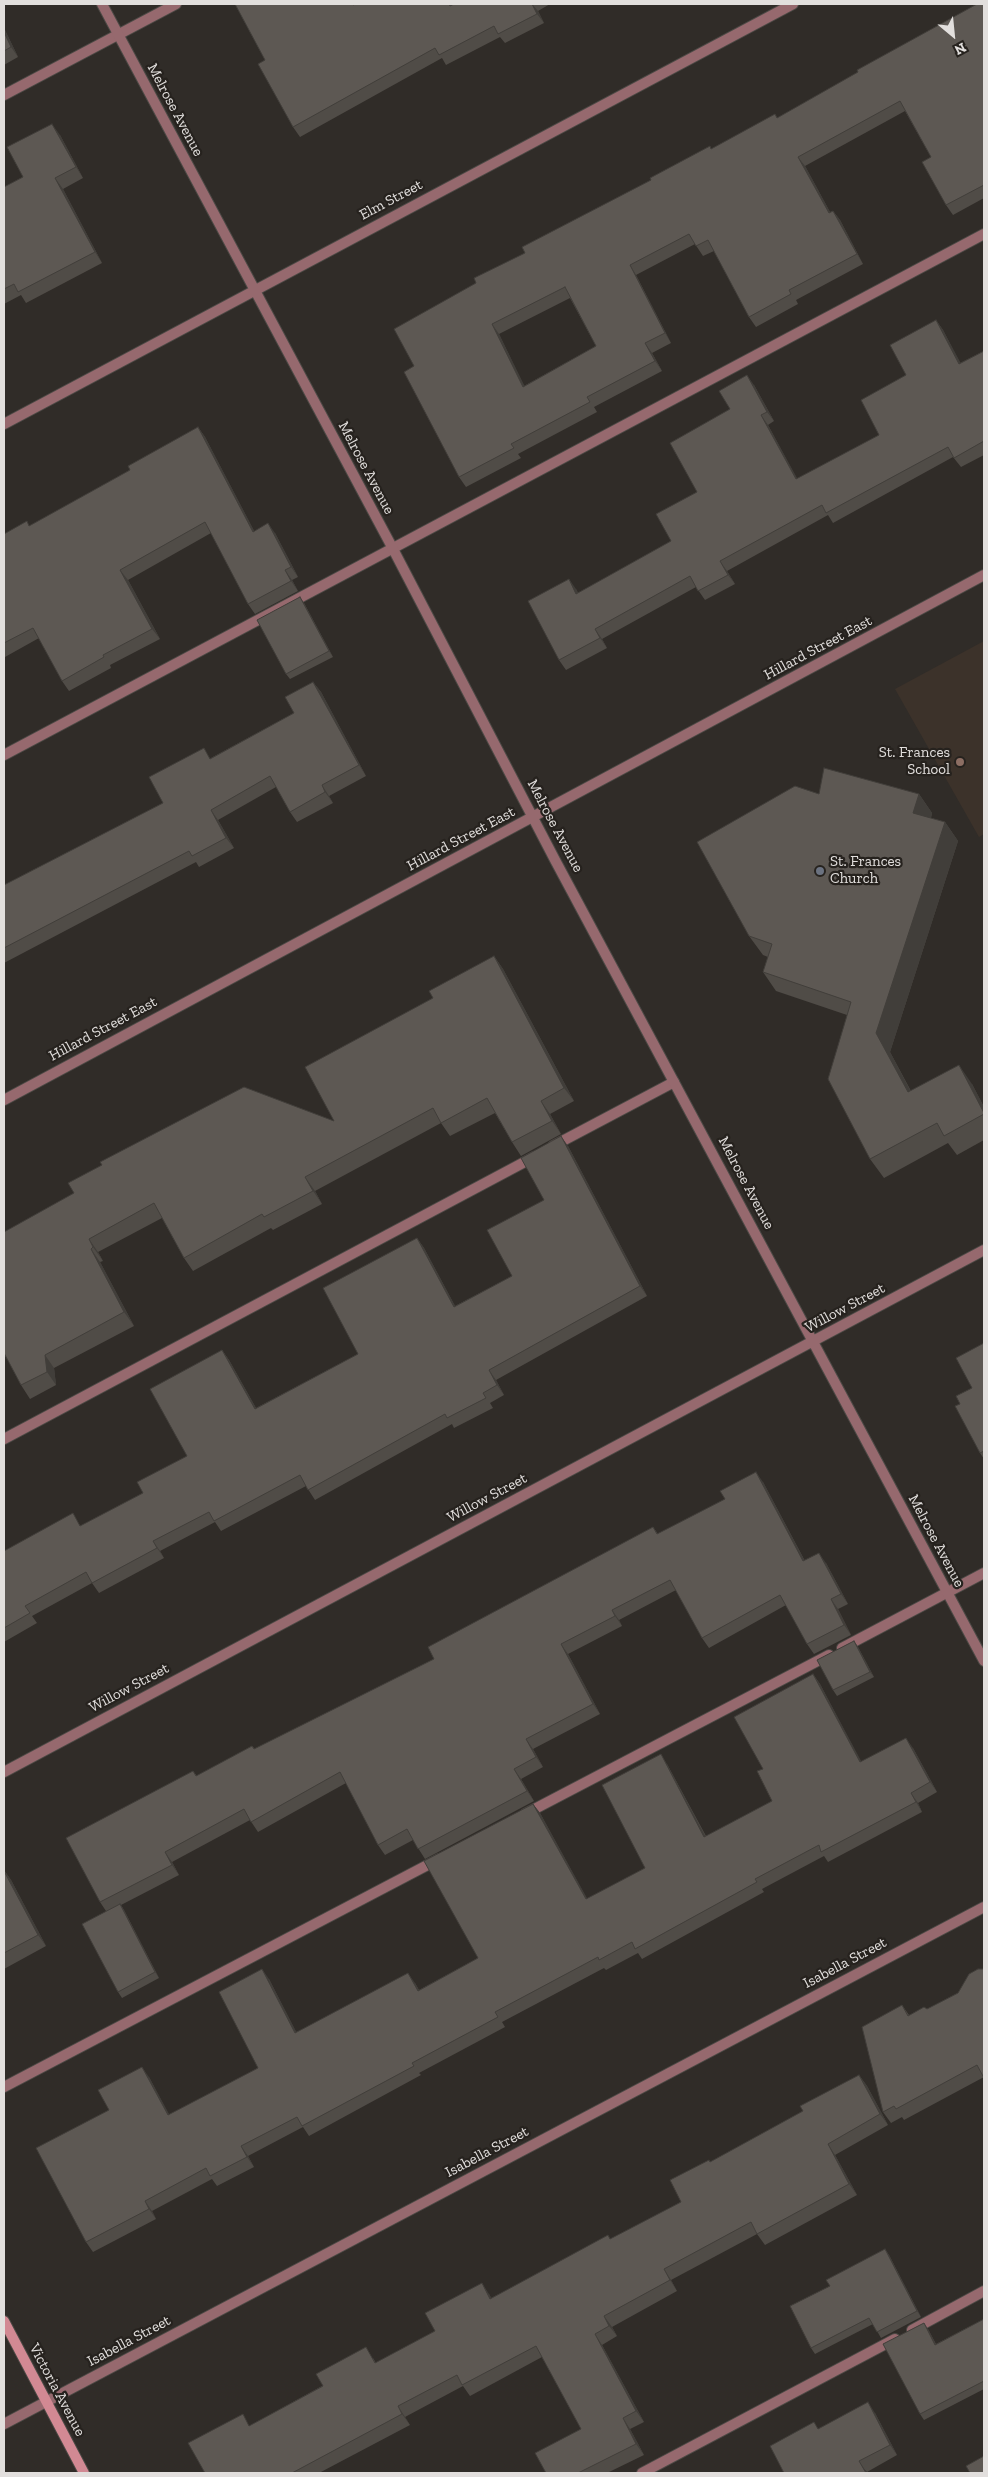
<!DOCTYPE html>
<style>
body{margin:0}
#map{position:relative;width:988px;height:2477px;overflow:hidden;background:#302c28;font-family:"Zilla Slab",serif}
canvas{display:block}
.frame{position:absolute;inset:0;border:5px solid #e2dfdd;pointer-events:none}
.north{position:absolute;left:928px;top:10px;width:50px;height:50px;-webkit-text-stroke:4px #26221e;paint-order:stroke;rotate:152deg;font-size:14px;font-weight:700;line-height:20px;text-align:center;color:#e2dfdd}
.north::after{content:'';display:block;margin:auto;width:18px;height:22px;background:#e2dfdd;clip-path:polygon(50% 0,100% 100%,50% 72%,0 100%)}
</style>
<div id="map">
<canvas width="988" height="2477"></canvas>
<div class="frame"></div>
<div class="north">N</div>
</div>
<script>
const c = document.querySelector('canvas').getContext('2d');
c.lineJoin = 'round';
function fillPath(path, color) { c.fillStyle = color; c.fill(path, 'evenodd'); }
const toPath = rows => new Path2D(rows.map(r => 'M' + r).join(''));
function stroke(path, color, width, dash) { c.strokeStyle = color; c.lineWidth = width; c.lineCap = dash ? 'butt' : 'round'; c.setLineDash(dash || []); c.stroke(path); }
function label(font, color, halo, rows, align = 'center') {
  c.font = font + ' "Zilla Slab",serif'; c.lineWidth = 4.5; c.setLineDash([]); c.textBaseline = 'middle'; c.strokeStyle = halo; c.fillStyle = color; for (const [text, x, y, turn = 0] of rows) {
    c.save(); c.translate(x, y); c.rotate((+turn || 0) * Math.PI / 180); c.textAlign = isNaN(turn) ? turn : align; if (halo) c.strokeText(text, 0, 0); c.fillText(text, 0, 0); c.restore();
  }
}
const built = toPath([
 [984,641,984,834,979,837,895,689]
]);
const lane = toPath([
 [4,95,176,4],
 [4,755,984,234],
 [553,1146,674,1082],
 [4,1439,534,1157],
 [842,1648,984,1573],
 [525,1814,829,1655],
 [4,2087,439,1859],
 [912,2330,984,2291],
 [642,2473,895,2339]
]);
const street = toPath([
 [102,4,392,547,555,860,984,1661],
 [4,424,793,4],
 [4,1100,984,575],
 [4,1772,984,1250],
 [4,2424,984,1907]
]);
const secondary = toPath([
 [4,2321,84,2473]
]);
const wall = toPath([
 [235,4,451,4,451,5,454,4,550,4,538,11,544,23,505,43,500,37,446,65,442,58,300,137,293,127,265,60],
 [984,4,984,198,953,215,946,205,931,157,905,111,805,166,830,212,833,211,840,220,863,264,796,300,798,304,756,327,749,317,714,251,703,256,695,244,636,275,671,343,652,353,662,371,594,407,597,412,518,454,521,458,466,487,459,477,414,366,476,283,525,253,712,149,777,118],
 [570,298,596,346,524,386,499,334],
 [4,28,18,57,4,65],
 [60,135,83,178,63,189,102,263,26,303,21,295,4,304,4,187,23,177],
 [936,320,943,330,960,363,984,351,984,455,961,467,953,457,833,523,828,515,727,571,735,584,705,600,696,587,602,639,607,648,566,670,559,660,576,589,578,593,671,541,697,492,730,409,754,385,774,421,768,425,797,479,879,435,906,375],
 [198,427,205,437,254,531,275,533,298,577,292,580,298,591,255,614,248,604,211,533,128,580,160,639,110,665,111,668,69,691,62,681,39,638,5,657,4,656,4,534,30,526,130,470],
 [304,603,333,657,290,679,286,674],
 [313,682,321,692,366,776,329,796,333,803,297,822,290,812,276,787,218,820,234,848,199,867,196,862,4,963,4,885,163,803,211,758,294,713],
 [819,794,919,794,932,813,931,818,945,822,958,841,890,1052,911,1091,972,1084,984,1107,984,1140,957,1155,948,1143,884,1178,870,1159,847,1015,776,991,763,972,768,957,763,955,749,936],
 [494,956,503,969,574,1101,550,1114,561,1134,521,1156,512,1142,495,1113,450,1136,441,1123,315,1191,322,1204,273,1230,271,1228,193,1271,184,1258,162,1218,98,1252,103,1261,100,1262,134,1326,54,1368,56,1385,30,1399,21,1385,6,1356,4,1357,4,1232,334,1121,433,998],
 [568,1146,647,1296,496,1380,504,1395,490,1403,493,1408,454,1428,452,1424,315,1500,306,1486,221,1531,215,1522,160,1551,164,1558,99,1593,92,1583,32,1616,37,1623,4,1642,4,1551,82,1525,143,1493,187,1456,222,1350,229,1360,256,1408,358,1354,417,1238,424,1248,455,1306,512,1276,544,1200],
 [984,1343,984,1459,980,1453,960,1404,972,1388],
 [763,1482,805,1561,826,1563,848,1604,838,1609,851,1635,814,1654,807,1644,786,1605,709,1648,702,1638,676,1590,619,1620,622,1626,568,1654,600,1714,533,1749,543,1767,521,1779,534,1801,425,1859,413,1840,385,1855,378,1845,346,1783,258,1832,250,1820,172,1862,179,1875,121,1905,124,1910,159,1978,122,1998,118,1992,106,1911,100,1902,193,1771,197,1776,252,1746,255,1749,434,1659,653,1527,658,1534],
 [854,1641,858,1647,874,1677,837,1696,833,1690],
 [813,1674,820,1684,861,1762,913,1748,937,1792,918,1803,922,1812,828,1862,824,1856,762,1889,764,1892,642,1959,638,1953,606,1970,604,1968,502,2022,505,2027,419,2073,421,2075,309,2136,303,2127,248,2156,254,2167,217,2186,212,2179,152,2211,156,2219,93,2252,86,2242,109,2110,149,2077,169,2115,258,2068,269,1979,296,2032,415,1983,419,1990,478,1958,533,1804,540,1813,587,1899,645,1868,667,1764,706,1836,772,1801,763,1769],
 [4,1870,11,1880,46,1946,4,1969],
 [958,1993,984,2077,904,2120,902,2117,891,2123,883,2112,902,2005,909,2015,927,2009],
 [859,2075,867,2086,888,2125,835,2155,857,2195,765,2245,757,2234,671,2280,677,2291,612,2327,617,2336,602,2345,644,2422,630,2429,644,2455,607,2473,546,2473,581,2429,542,2357,470,2396,463,2386,405,2417,410,2425,319,2473,205,2473,251,2425,373,2358,376,2363,435,2331,489,2294,491,2298,611,2239,681,2202,710,2162,803,2111],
 [885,2249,889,2255,921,2317,881,2338,873,2324,815,2354,811,2348,830,2286],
 [984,2319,984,2389,924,2420,920,2414,928,2329,936,2344],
 [875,2413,897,2455,867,2472,819,2428]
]);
const shadedWall = toPath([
 [532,4,538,11,544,23,537,14],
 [4,28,18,57,11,47,4,32],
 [52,124,60,135,83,178,76,167],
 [798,157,805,166,836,223,829,213],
 [55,178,63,189,102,263,95,252],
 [833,211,840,220,863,264,857,254],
 [630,265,636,275,671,343,665,333],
 [936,320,943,330,966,373,959,364],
 [492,324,499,334,530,397,523,387],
 [645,343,652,353,662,371,655,361],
 [747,375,754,385,774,421,767,412],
 [761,415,768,425,803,489,796,479],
 [198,427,205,437,260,542,253,532],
 [268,523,275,533,298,577,291,567],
 [720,561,727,571,735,584,728,575],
 [120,570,128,580,160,639,152,629],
 [285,570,292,580,298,591,291,581],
 [569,579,576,589,583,603,576,594],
 [300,597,304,603,333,657,329,651],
 [595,629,602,639,607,648,600,638],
 [313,682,321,692,366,776,359,765],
 [322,785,329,796,333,803,325,792],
 [919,794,932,813,927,832,913,813],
 [211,810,218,820,234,848,226,838],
 [945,822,958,841,890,1052,921,1111,908,1092,876,1033],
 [494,956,503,969,574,1101,564,1088],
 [959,1065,972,1084,984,1107,984,1113],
 [541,1101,550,1114,561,1134,552,1121],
 [561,1136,568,1146,647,1296,640,1286],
 [305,1177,315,1191,322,1204,313,1191],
 [417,1238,424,1248,461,1317,454,1307],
 [89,1239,98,1252,103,1261,93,1247],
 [91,1249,100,1262,134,1326,124,1312],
 [222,1350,229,1360,262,1419,255,1409],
 [45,1355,54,1368,56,1385,47,1372],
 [489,1370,496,1380,504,1395,497,1385],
 [756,1472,763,1482,810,1571,803,1561],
 [153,1541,160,1551,164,1558,157,1548],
 [819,1553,826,1563,848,1604,841,1594],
 [831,1599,838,1609,851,1635,844,1625],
 [612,1610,619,1620,622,1626,615,1616],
 [854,1641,858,1647,874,1677,870,1672],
 [561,1644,568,1654,600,1714,593,1704],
 [813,1674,820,1684,867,1772,860,1762],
 [906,1738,913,1748,937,1792,930,1782],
 [526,1739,533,1749,543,1767,536,1757],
 [661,1754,667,1764,711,1847,704,1837],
 [514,1769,521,1779,534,1801,527,1791],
 [911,1793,918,1803,922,1812,916,1802],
 [533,1804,540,1813,593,1909,586,1899],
 [165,1852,172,1862,179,1875,172,1865],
 [4,1870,11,1880,46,1946,38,1935],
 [120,1904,124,1910,159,1978,155,1972],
 [262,1969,269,1979,302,2043,295,2033],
 [408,1973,415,1983,425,2001,418,1991],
 [142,2067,149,2077,175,2125,168,2115],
 [859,2075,867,2086,888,2125,880,2114],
 [828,2144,835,2155,857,2195,849,2184],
 [241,2146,248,2156,254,2167,247,2157],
 [145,2201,152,2211,156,2219,149,2209],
 [885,2249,889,2255,921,2317,917,2311],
 [664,2269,671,2280,677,2291,670,2280],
 [482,2283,489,2294,498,2309,490,2299],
 [604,2316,612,2327,617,2336,609,2326],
 [924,2323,928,2329,939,2351,935,2345],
 [595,2334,602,2345,644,2422,636,2411],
 [868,2402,875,2413,897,2455,890,2445],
 [398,2406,405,2417,410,2425,402,2414],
 [623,2418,630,2429,644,2455,636,2444],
 [859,2461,867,2473,866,2473]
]);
const building = toPath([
 [235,4,352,4,353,5,355,4,449,4,450,6,454,4,532,4,537,14,498,34,494,26,439,55,435,48,293,127,258,64,265,60,235,4],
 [977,4,984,4,984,185,946,205,922,162,931,157,900,101,798,157,829,213,833,211,857,254,789,290,791,294,749,317,708,240,696,246,689,234,630,265,665,333,645,343,655,361,587,397,590,402,511,444,514,448,459,477,404,372,414,366,394,329,476,283,474,278,525,253,522,247,651,180,650,178,710,146,711,149,775,114,777,118,858,72,857,70,977,4],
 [565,287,596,346,523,387,492,324,565,287],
 [4,32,11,47,4,51,4,32],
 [52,124,76,167,55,178,95,252,18,292,14,284,4,289,4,187,23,177,7,147,52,124],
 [936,320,959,364,984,351,984,441,954,458,948,447,826,513,822,505,720,561,728,575,698,591,690,576,595,629,600,638,559,660,528,601,569,579,576,594,671,541,656,514,697,492,670,443,730,409,719,391,747,375,767,412,761,415,796,479,879,435,861,400,906,375,890,345,936,320],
 [198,427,253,532,268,523,291,567,285,570,291,581,248,604,205,522,120,570,152,629,103,655,104,657,62,681,33,628,4,643,4,534,27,521,29,526,130,470,128,466,198,427],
 [300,597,329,651,286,674,257,620,300,597],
 [313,682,359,765,322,785,325,792,290,812,270,776,211,810,226,838,192,856,189,851,4,948,4,885,163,803,149,777,204,748,210,759,294,713,285,697,313,682],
 [824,768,919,794,913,813,945,822,876,1033,908,1092,959,1065,984,1113,984,1114,944,1136,937,1123,870,1159,828,1079,851,1002,763,972,772,944,749,936,697,842,795,786,819,794,824,768],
 [494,956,564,1088,541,1101,552,1121,512,1142,487,1098,441,1123,433,1108,305,1177,313,1191,264,1217,262,1214,184,1258,154,1203,89,1239,93,1247,91,1249,124,1312,45,1355,47,1372,21,1385,4,1353,4,1232,74,1193,68,1183,102,1165,100,1162,244,1087,334,1121,305,1067,433,998,429,991,494,956],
 [561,1136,640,1286,489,1370,497,1385,483,1393,486,1398,447,1418,445,1414,308,1490,300,1475,214,1521,209,1512,153,1541,157,1548,92,1583,86,1572,25,1606,30,1613,4,1628,4,1551,73,1513,80,1526,143,1493,137,1482,187,1456,150,1389,222,1350,255,1409,358,1354,323,1288,417,1238,454,1307,512,1276,487,1230,544,1200,521,1158,561,1136],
 [984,1343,984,1451,980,1453,955,1406,960,1404,956,1396,972,1388,956,1358,984,1343],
 [756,1472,803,1561,819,1553,841,1594,831,1599,844,1625,807,1644,780,1595,702,1638,670,1580,612,1610,615,1616,561,1644,593,1704,526,1739,536,1757,514,1769,527,1791,418,1849,407,1829,378,1845,340,1772,251,1822,244,1809,165,1852,172,1865,100,1902,66,1838,193,1771,196,1776,252,1746,254,1749,434,1659,428,1647,653,1527,657,1534,725,1499,720,1491,756,1472],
 [854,1641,870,1672,833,1690,817,1660,854,1641],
 [813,1674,860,1762,906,1738,930,1782,911,1793,916,1802,821,1852,819,1845,755,1879,757,1882,635,1949,632,1942,599,1960,598,1957,495,2012,498,2017,412,2063,414,2066,302,2126,297,2117,241,2146,247,2157,210,2176,206,2168,145,2201,149,2209,86,2242,36,2148,109,2110,98,2090,142,2067,168,2115,258,2068,219,1992,262,1969,295,2033,408,1973,418,1991,478,1958,424,1861,533,1804,586,1899,645,1868,602,1785,661,1754,704,1837,772,1801,757,1771,763,1769,734,1717,813,1674],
 [4,1871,38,1935,4,1953,4,1871],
 [120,1904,155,1972,118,1992,82,1924,120,1904],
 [978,1969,984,1969,984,2078,977,2065,896,2109,894,2106,883,2112,862,2027,902,2005,908,2016,924,2007,927,2009,958,1993,969,1974,978,1969],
 [859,2075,880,2114,828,2144,849,2184,757,2234,751,2222,664,2269,670,2280,604,2316,609,2326,595,2334,636,2411,623,2418,636,2444,578,2473,546,2473,535,2453,581,2429,536,2346,462,2385,457,2375,398,2406,402,2414,292,2473,205,2473,188,2443,243,2414,249,2426,323,2386,316,2374,366,2347,375,2363,435,2331,425,2313,482,2283,490,2299,608,2235,610,2239,681,2202,670,2180,709,2160,710,2162,803,2111,800,2106,859,2075],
 [885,2249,917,2311,877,2332,869,2318,811,2348,790,2306,830,2286,826,2280,885,2249],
 [984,2319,984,2381,920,2414,883,2344,924,2323,935,2345,984,2319],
 [868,2402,890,2445,859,2461,866,2473,784,2473,770,2446,814,2422,818,2429,868,2402],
 [984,2456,984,2473,970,2473,966,2466,984,2456]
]);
const markers = [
 [960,762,5,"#8d6e63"],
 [820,871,5,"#6b7280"]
];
const streetNames = [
 ["Melrose Avenue",175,110,62],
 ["Elm Street",391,200,-28],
 ["Melrose Avenue",366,468,62],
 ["Hillard Street East",818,648,-28],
 ["Melrose Avenue",555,826,62],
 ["Hillard Street East",461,839,-28],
 ["Hillard Street East",103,1029,-28],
 ["Melrose Avenue",746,1183,62],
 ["Willow Street",845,1308,-28],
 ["Willow Street",487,1498,-28],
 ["Melrose Avenue",936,1541,62],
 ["Willow Street",129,1688,-28],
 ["Isabella Street",845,1963,-28],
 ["Isabella Street",487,2152,-28],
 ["Isabella Street",129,2341,-28],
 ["Victoria Avenue",57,2390,62]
];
const poiNames = [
 ["St. Frances",950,753],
 ["School",950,770],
 ["St. Frances",830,862,"left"],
 ["Church",830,879,"left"]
];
fillPath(built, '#3c322a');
stroke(lane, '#4c4945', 12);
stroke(street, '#4c4945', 12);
stroke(secondary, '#4c4945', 12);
stroke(lane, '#96696e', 10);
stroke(street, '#96696e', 10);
stroke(secondary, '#d28993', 10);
fillPath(wall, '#504c47');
fillPath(shadedWall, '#413e3a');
fillPath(building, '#5d5853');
stroke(building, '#413e3a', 1);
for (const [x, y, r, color] of markers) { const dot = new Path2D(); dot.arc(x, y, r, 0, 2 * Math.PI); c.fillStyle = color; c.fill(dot); stroke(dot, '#26221e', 2); }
label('15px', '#e2dfdd', '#26221e', streetNames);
label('15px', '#e2dfdd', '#26221e', poiNames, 'right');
</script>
